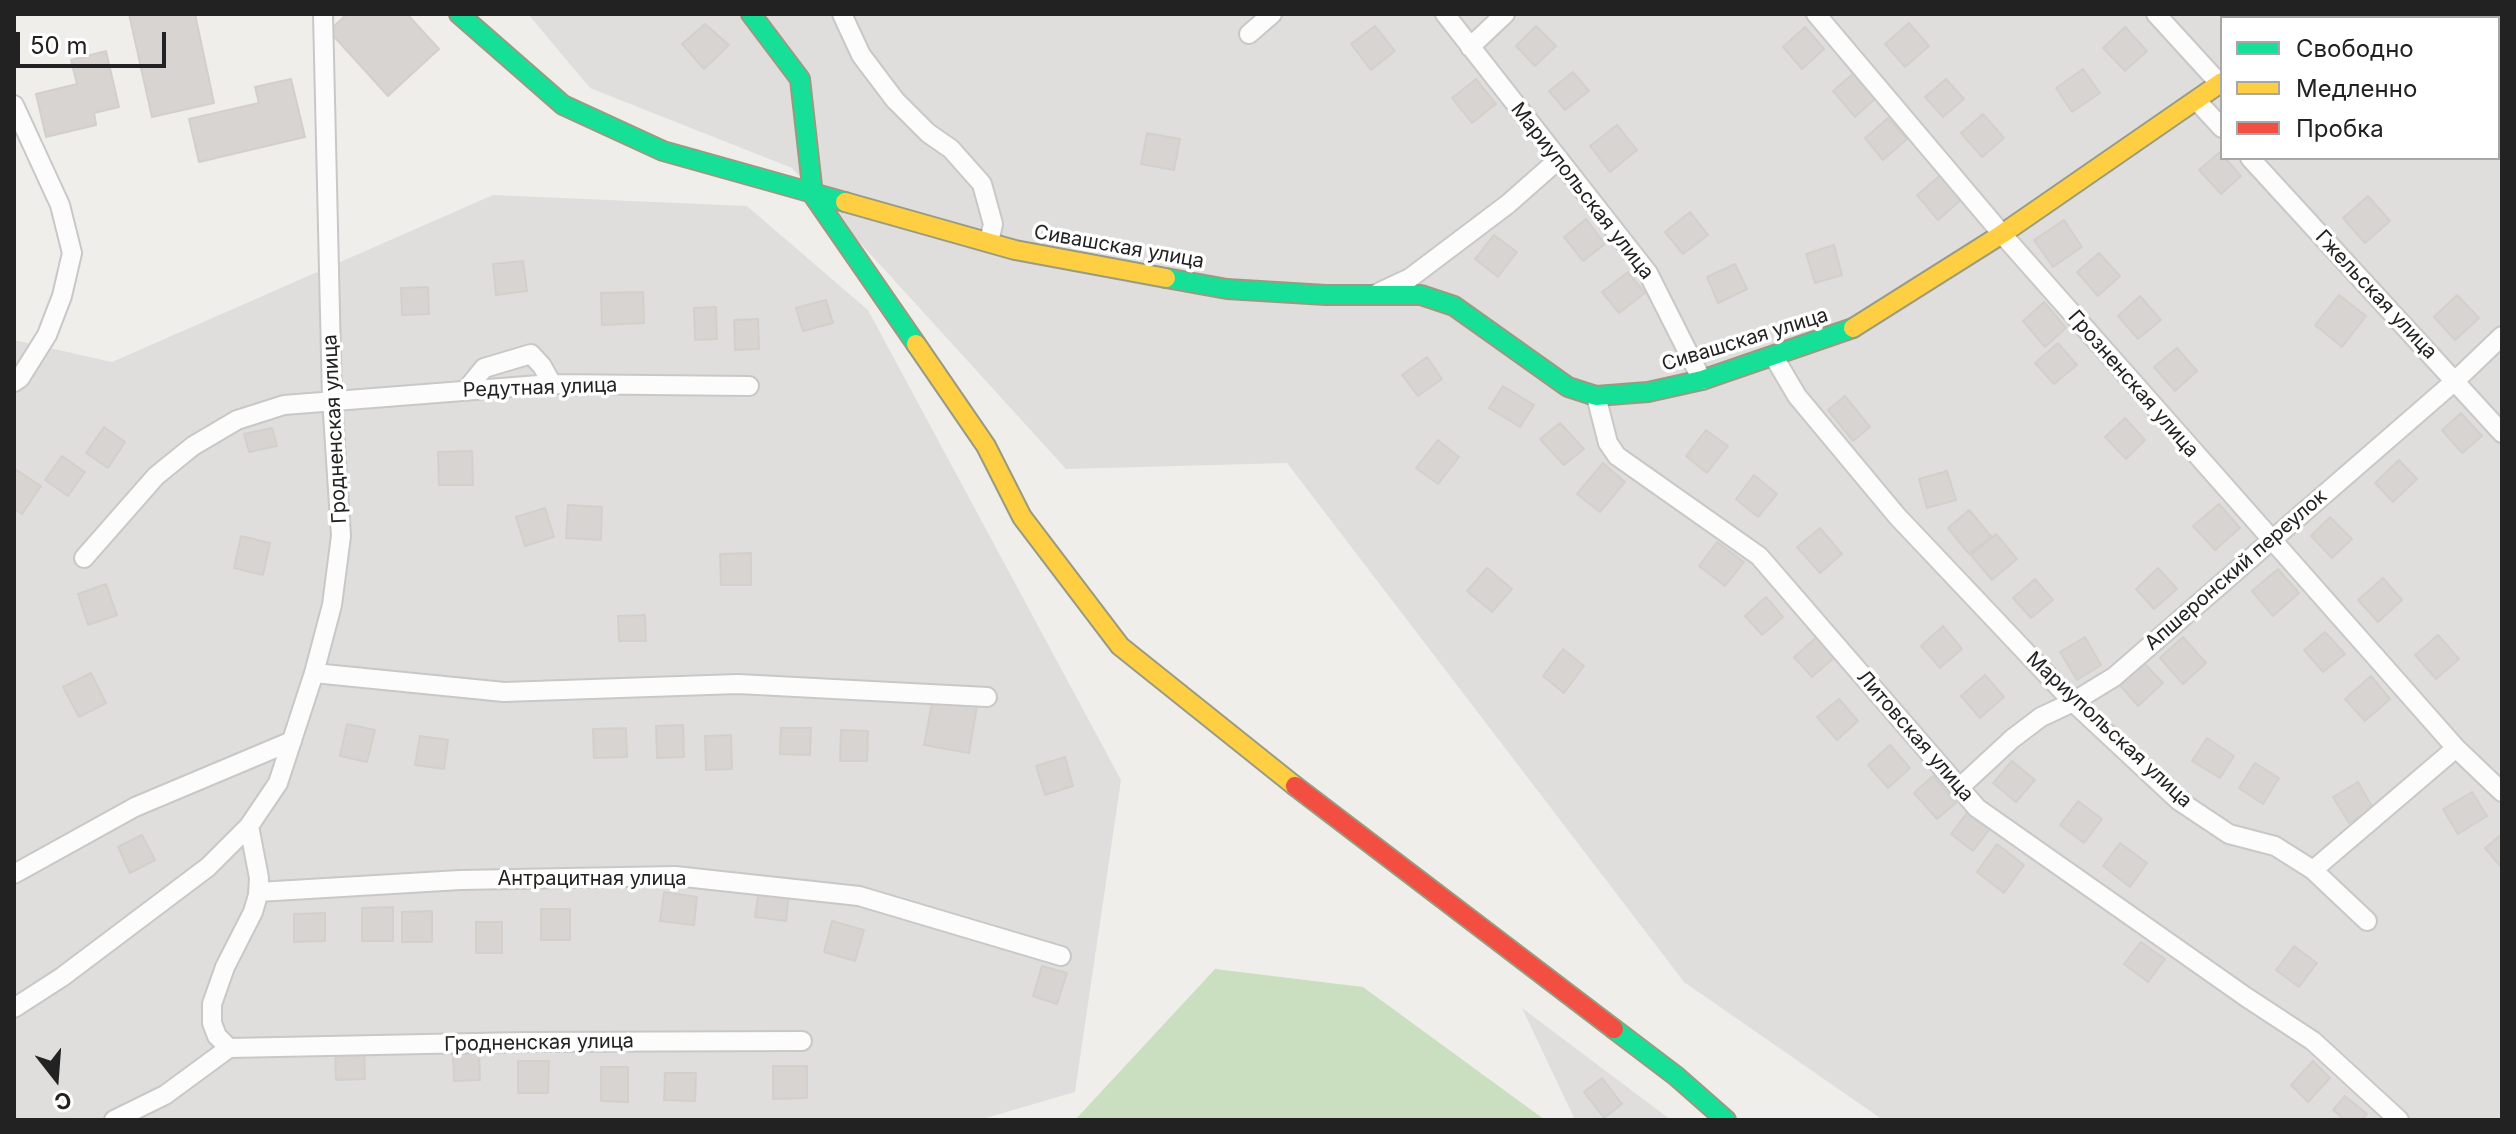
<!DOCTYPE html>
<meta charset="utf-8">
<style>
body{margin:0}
#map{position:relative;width:2516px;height:1134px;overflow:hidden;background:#f0eeea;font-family:Inter,sans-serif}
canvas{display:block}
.frame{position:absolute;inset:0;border:16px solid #222;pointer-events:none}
.legend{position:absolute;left:2220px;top:16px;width:280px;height:144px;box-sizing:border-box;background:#fff;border:2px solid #a7a7a7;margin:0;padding:10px 14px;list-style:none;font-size:24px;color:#222}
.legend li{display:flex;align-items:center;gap:16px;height:40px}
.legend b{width:40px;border:2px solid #a7a7a7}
.north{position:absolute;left:16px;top:1038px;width:80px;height:80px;-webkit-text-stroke:6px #fff;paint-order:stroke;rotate:163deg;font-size:22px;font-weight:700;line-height:32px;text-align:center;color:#222}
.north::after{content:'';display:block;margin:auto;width:28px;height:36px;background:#222;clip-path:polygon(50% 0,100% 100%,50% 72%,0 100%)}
.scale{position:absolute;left:16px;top:32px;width:150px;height:36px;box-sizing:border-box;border:4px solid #222;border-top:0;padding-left:10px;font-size:24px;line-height:28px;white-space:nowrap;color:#222;-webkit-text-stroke:6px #fff;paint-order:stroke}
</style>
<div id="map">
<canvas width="2516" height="1134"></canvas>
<div class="frame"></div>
<ul class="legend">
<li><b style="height:10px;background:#16e098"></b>Свободно</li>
<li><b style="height:10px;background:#ffcf43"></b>Медленно</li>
<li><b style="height:10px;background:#f24e42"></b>Пробка</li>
</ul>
<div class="north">С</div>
<div class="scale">50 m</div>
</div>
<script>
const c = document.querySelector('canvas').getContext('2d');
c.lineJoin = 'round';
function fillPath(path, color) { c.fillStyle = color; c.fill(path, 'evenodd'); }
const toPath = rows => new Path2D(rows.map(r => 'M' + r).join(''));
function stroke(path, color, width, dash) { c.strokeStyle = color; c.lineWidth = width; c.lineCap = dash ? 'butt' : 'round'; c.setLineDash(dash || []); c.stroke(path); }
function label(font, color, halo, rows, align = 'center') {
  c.font = font + ' Inter,sans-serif'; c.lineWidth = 7; c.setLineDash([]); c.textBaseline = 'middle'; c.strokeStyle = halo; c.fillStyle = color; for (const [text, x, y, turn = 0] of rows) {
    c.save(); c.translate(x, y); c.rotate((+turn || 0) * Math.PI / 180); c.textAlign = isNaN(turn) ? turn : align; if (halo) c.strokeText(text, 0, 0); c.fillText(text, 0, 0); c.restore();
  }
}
const residential = toPath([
 [528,14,2502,14,2502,1120,1883,1120,1684,982,1287,463,1066,469,792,168,590,88],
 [2222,18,2498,18,2498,158,2222,158],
 [493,195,747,206,868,310,1121,780,1075,1092,979,1120,14,1120,14,340,112,362],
 [1522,1008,1671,1120,1575,1120]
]);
const forest = toPath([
 [1215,969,1363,987,1545,1120,1075,1120]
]);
const building = toPath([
 [129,14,195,14,214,103,152,117,129,14],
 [347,14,407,14,439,49,388,96,329,31,347,14],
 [1909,23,1929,46,1905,67,1885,44,1909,23],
 [705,24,729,45,704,69,682,44,705,24],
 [1375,26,1395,51,1371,70,1351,44,1375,26],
 [1536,26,1556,46,1535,66,1516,46,1536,26],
 [1805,27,1824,49,1802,69,1783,47,1805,27],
 [2125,27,2147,51,2125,71,2103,48,2125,27],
 [106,51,119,107,94,113,96,125,46,137,36,94,77,84,71,60,106,51],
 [2083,69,2100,93,2072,112,2056,88,2083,69],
 [1573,72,1589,91,1565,110,1549,91,1573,72],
 [1855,72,1877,97,1855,117,1833,91,1855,72],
 [291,79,305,137,199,162,189,119,259,103,255,87,291,79],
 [1476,79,1496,104,1472,123,1452,98,1476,79],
 [1946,79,1964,99,1943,117,1925,97,1946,79],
 [1983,114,2004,138,1982,157,1961,133,1983,114],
 [1888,118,1907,139,1883,160,1865,138,1888,118],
 [1617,125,1637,150,1610,172,1590,146,1617,125],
 [1147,133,1180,139,1174,170,1141,164,1147,133],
 [2220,152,2222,158,2225,158,2241,176,2221,194,2199,170,2220,152],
 [1942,174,1963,198,1938,220,1917,195,1942,174],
 [2368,196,2390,221,2365,243,2343,218,2368,196],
 [1690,212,1708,235,1683,254,1665,232,1690,212],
 [1586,219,1605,244,1583,261,1564,237,1586,219],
 [2064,220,2082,247,2053,267,2034,240,2064,220],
 [1494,235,1517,252,1498,277,1475,259,1494,235],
 [1834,245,1842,275,1815,283,1806,254,1834,245],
 [2099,253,2120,276,2098,296,2077,272,2099,253],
 [523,261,527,291,496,295,493,264,523,261],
 [1735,264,1747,289,1718,303,1707,277,1735,264],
 [1628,272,1645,293,1619,313,1602,292,1628,272],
 [428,287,429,314,402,315,401,288,428,287],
 [643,292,644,323,602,325,601,293,643,292],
 [2339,295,2366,316,2342,347,2315,325,2339,295],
 [2457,295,2479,318,2455,340,2434,317,2457,295],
 [2140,296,2161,320,2138,339,2118,316,2140,296],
 [826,300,833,323,803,331,796,308,826,300],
 [2044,302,2066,328,2045,347,2023,321,2044,302],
 [716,307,717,339,695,340,694,308,716,307],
 [758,319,759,349,735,350,734,320,758,319],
 [2058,343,2077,365,2054,384,2035,363,2058,343],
 [2177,348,2197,371,2175,391,2154,367,2177,348],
 [1427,357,1442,379,1418,396,1402,375,1427,357],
 [1503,386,1534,405,1520,427,1489,408,1503,386],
 [1845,396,1870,427,1853,441,1828,410,1845,396],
 [2461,413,2482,436,2462,453,2442,430,2461,413],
 [2125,418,2145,440,2126,459,2105,437,2125,418],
 [1560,423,1584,449,1564,465,1540,439,1560,423],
 [104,427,125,442,108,468,86,453,104,427],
 [272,428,277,446,249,452,244,434,272,428],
 [1706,430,1728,446,1707,473,1686,456,1706,430],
 [1438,440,1459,457,1438,484,1416,468,1438,440],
 [472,451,473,485,439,485,438,452,472,451],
 [62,456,85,472,68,496,45,480,62,456],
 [2399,460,2417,479,2393,502,2375,483,2399,460],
 [1603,463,1625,482,1600,512,1577,494,1603,463],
 [15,469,41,486,22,514,14,509,15,469],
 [1947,471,1956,500,1927,508,1919,479,1947,471],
 [1754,475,1777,494,1758,517,1736,499,1754,475],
 [2219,504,2240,528,2215,550,2193,526,2219,504],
 [568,505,602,507,601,540,566,538,568,505],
 [545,508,554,537,525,546,516,517,545,508],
 [1969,510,1991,536,1969,554,1948,528,1969,510],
 [2330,517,2352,539,2332,558,2311,536,2330,517],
 [1820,528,1842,554,1820,573,1797,547,1820,528],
 [1996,534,2017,559,1992,580,1971,555,1996,534],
 [241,536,270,543,263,575,234,568,241,536],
 [1717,542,1744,562,1725,586,1699,566,1717,542],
 [751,553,751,585,721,585,720,554,751,553],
 [1487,568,1512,589,1492,612,1467,591,1487,568],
 [2158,568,2177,589,2154,609,2136,589,2158,568],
 [2278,569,2299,593,2273,616,2252,591,2278,569],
 [2383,578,2402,600,2378,622,2358,600,2383,578],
 [2035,579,2053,600,2031,618,2013,598,2035,579],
 [106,584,117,615,88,625,78,594,106,584],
 [1766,597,1783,617,1762,635,1745,616,1766,597],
 [645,615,646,641,619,641,618,616,645,615],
 [1943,626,1962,649,1940,668,1921,646,1943,626],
 [2325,632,2345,654,2323,672,2304,650,2325,632],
 [2438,635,2459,659,2436,679,2415,655,2438,635],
 [1817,637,1835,657,1812,677,1794,657,1817,637],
 [2085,637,2101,665,2077,680,2060,652,2085,637],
 [2183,637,2206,663,2183,684,2160,658,2183,637],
 [1563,649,1584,666,1564,693,1543,676,1563,649],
 [2144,663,2163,683,2138,706,2120,685,2144,663],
 [91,673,106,703,79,717,63,687,91,673],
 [1985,675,2004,697,1980,718,1961,696,1985,675],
 [2371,676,2390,699,2365,721,2345,699,2371,676],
 [933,698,977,706,969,753,924,745,933,698],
 [1839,699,1858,721,1837,740,1817,717,1839,699],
 [347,724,375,730,367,762,340,756,347,724],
 [683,725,684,757,657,758,656,726,683,725],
 [626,728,627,757,594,758,593,729,626,728],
 [781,728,811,728,810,755,780,754,781,728],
 [841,730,868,731,867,761,840,761,841,730],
 [731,735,732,769,706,770,705,736,731,735],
 [420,736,448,740,444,769,415,765,420,736],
 [2207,738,2234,756,2220,778,2192,761,2207,738],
 [1890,745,1910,768,1888,788,1868,765,1890,745],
 [1065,757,1073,786,1045,795,1036,766,1065,757],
 [2012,761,2035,780,2016,802,1993,783,2012,761],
 [2255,763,2279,778,2263,804,2239,788,2255,763],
 [1933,776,1956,803,1937,819,1914,793,1933,776],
 [2358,782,2373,808,2349,823,2333,797,2358,782],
 [2472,792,2487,816,2458,834,2443,809,2472,792],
 [2078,801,2102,819,2084,843,2060,825,2078,801],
 [1970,809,1992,826,1973,851,1951,834,1970,809],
 [2502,834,2502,868,2485,848,2502,834],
 [142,835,155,860,130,873,118,847,142,835],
 [2120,843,2147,863,2130,887,2103,866,2120,843],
 [1997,844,2024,865,2004,893,1977,872,1997,844],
 [759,889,789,893,786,921,755,917,759,889],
 [664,892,697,897,694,925,660,921,664,892],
 [393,907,393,941,362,941,362,908,393,907],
 [541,909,570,909,570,940,541,940,541,909],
 [432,911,432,942,402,942,402,912,432,911],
 [325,913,325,941,294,942,294,914,325,913],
 [832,921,864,930,855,961,824,952,832,921],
 [476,922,502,922,502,953,476,953,476,922],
 [2141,942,2165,959,2148,982,2124,964,2141,942],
 [2294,946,2317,963,2299,987,2276,970,2294,946],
 [1042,966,1067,973,1057,1004,1033,996,1042,966],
 [364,1049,365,1079,336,1080,335,1050,364,1049],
 [479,1050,480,1080,454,1081,453,1051,479,1050],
 [518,1061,549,1061,548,1093,518,1093,518,1061],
 [2313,1061,2330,1078,2308,1102,2291,1085,2313,1061],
 [773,1066,807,1066,807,1098,773,1099,773,1066],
 [601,1067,628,1067,628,1102,601,1101,601,1067],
 [665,1073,696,1073,695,1101,664,1100,665,1073],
 [1602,1078,1622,1104,1604,1118,1584,1092,1602,1078],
 [2345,1096,2367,1114,2362,1120,2345,1120,2333,1110,2345,1096]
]);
const street = toPath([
 [842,14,861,55,895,100,928,133,951,149,982,184,993,224,989,242],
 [1445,14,1648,273,1702,380],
 [1816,14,2002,234,2456,748],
 [2156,14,2220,84],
 [1249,34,1272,14],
 [1470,47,1505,14],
 [2197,101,2222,128],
 [14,105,60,205,72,253,62,296,47,335,20,378,14,382],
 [2250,158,2502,433],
 [1378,293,1410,278,1508,204,1559,159],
 [1774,357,1797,396,1897,516,2073,702,2178,800,2229,834,2275,846,2313,870,2456,748,2502,792],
 [466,390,484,368,531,354,542,366,552,384],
 [1596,396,1608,443,1617,456,1759,556,1977,808,2246,997,2313,1041,2399,1120],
 [84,558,156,476,193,446,237,420,284,405,552,384,749,386],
 [314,673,504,692,738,684,987,697],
 [1959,788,2012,739,2041,717,2073,702,2114,677,2455,381,2502,336],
 [249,826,259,878,258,895,253,912,225,967,212,1004,212,1023,217,1036,229,1048,524,1042,802,1041],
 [2313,870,2367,921],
 [14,874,135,807,292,741],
 [258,892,460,880,675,876,859,896,1061,956],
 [14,1008,62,977,208,867,249,826,278,783,314,673,332,605,341,536,332,399,323,14],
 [114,1120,165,1095,229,1048]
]);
const fast = toPath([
 [459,14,563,105,663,151,845,202],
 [751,14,800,79,813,195,916,344],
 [2294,18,2298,14],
 [1166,278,1227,289,1326,295,1421,295,1454,306,1568,387,1596,396,1648,392,1702,380,1853,328],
 [1614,1029,1676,1076,1726,1120]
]);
const slow = toPath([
 [845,202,1015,250,1166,278],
 [1853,328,2002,234,2222,82],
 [916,344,986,446,1022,517,1120,646,1295,786]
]);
const jam = toPath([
 [1295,786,1614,1029]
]);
const streetNames = [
 ["Мариупольская улица",1582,191,52],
 ["Сивашская улица",1119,247,10],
 ["Гжельская улица",2376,295,47],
 ["Сивашская улица",1745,340,-17],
 ["Грозненская улица",2133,384,49],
 ["Редутная улица",540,388,-2],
 ["Гродненская улица",335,429,-93],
 ["Апшеронский переулок",2236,570,-41],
 ["Мариупольская улица",2109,730,43],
 ["Литовская улица",1915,736,49],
 ["Антрацитная улица",592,879],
 ["Гродненская улица",539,1043,-1]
];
fillPath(residential, '#dfdedc');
fillPath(forest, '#cadfbf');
fillPath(building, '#d7d4d1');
stroke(building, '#d3d0cc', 2);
stroke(street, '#c9c8c6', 22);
stroke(fast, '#999b80', 22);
stroke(slow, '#999b80', 22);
stroke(jam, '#999b80', 22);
stroke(street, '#fdfcfc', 18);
stroke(fast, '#16e098', 18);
stroke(slow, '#ffcf43', 18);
stroke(jam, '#f24e42', 18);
label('20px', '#222', '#fff', streetNames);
</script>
